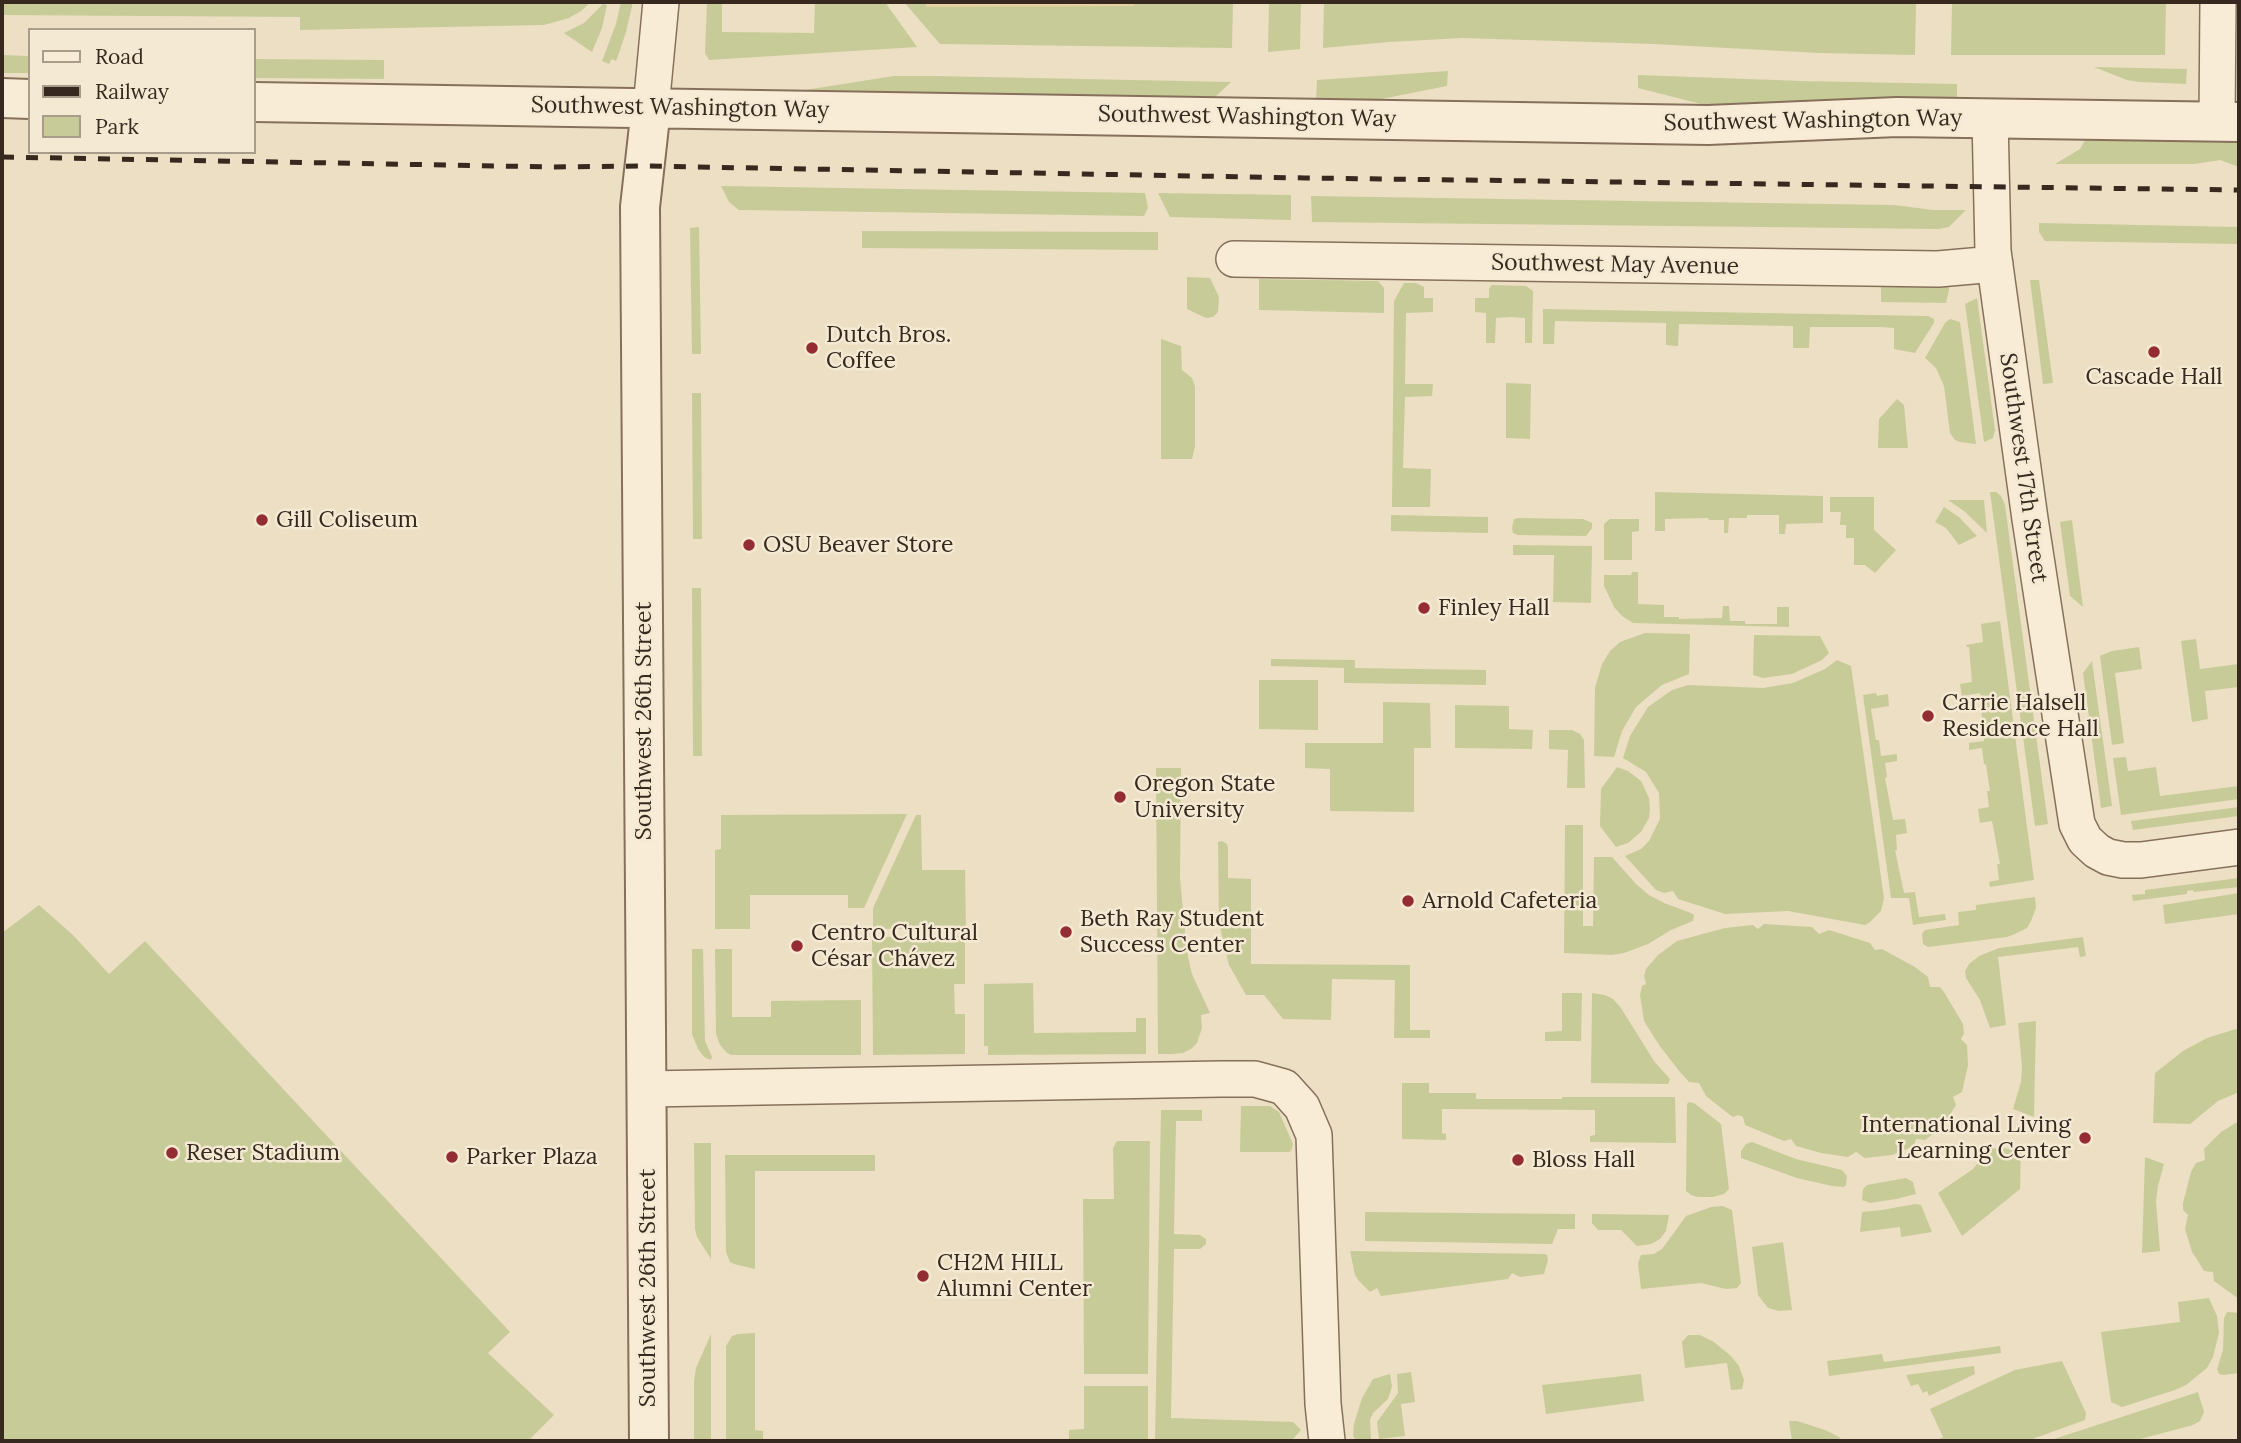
<!DOCTYPE html>
<meta charset="utf-8">
<style>
body{margin:0}
#map{position:relative;width:2241px;height:1443px;overflow:hidden;background:#eddfc4;font-family:Lora,serif}
canvas{display:block}
.frame{position:absolute;inset:0;border:4px solid #37291f;pointer-events:none}
.legend{position:absolute;left:28px;top:28px;width:228px;height:126px;box-sizing:border-box;background:#f4e9d3;border:2px solid #a89c8b;margin:0;padding:9px 12px;list-style:none;font-size:21px;color:#37291f}
.legend li{display:flex;align-items:center;gap:14px;height:35px}
.legend b{width:35px;border:2px solid #a89c8b}
</style>
<div id="map">
<canvas width="2241" height="1443"></canvas>
<div class="frame"></div>
<ul class="legend">
<li><b style="height:9px;background:#f8ecd7"></b>Road</li>
<li><b style="height:9px;background:#37291f"></b>Railway</li>
<li><b style="height:19px;background:#c7cb98"></b>Park</li>
</ul>
</div>
<script>
const c = document.querySelector('canvas').getContext('2d');
c.lineJoin = 'round';
function fillPath(path, color) { c.fillStyle = color; c.fill(path, 'evenodd'); }
const toPath = rows => new Path2D(rows.map(r => 'M' + r).join(''));
function stroke(path, color, width, dash) { c.strokeStyle = color; c.lineWidth = width; c.lineCap = dash ? 'butt' : 'round'; c.setLineDash(dash || []); c.stroke(path); }
function label(font, color, halo, rows, align = 'center') {
  c.font = font + ' Lora,serif'; c.lineWidth = 5; c.setLineDash([]); c.textBaseline = 'middle'; c.strokeStyle = halo; c.fillStyle = color; for (const [text, x, y, turn = 0] of rows) {
    c.save(); c.translate(x, y); c.rotate((+turn || 0) * Math.PI / 180); c.textAlign = isNaN(turn) ? turn : align; if (halo) c.strokeText(text, 0, 0); c.fillText(text, 0, 0); c.restore();
  }
}
const green = toPath([
 [2,2,591,2,581,11,569,18,544,25,300,30,300,17,2,15],
 [621,2,632,2,632,6,626,32,618,56,616,61,612,59,609,64,602,61,616,24],
 [707,2,722,2,722,32,814,33,815,2,885,2,917,47,709,60,705,53],
 [904,2,1233,2,1232,48,940,44],
 [1269,2,1301,2,1300,49,1268,52],
 [1324,2,1916,2,1915,55,1819,53,1654,44,1462,38,1389,42,1323,48],
 [1952,2,2166,2,2165,55,1951,55],
 [603,4,607,5,602,28,592,52,564,33,584,23],
 [2,55,30,56,30,73,2,73],
 [254,59,384,60,384,79,254,78],
 [2094,67,2187,69,2186,84,2139,82,2127,80],
 [1448,71,1447,86,1356,104,1316,102,1317,80],
 [1638,75,1802,81,1957,84,1957,100,1869,98,1805,101,1721,109,1638,88],
 [894,76,935,76,1231,82,1214,98,961,95,805,90],
 [2088,135,2239,138,2239,167,2220,160,2195,164,2055,164,2080,149],
 [721,186,1145,193,1148,208,1144,216,739,210,729,202],
 [1158,193,1291,195,1291,220,1170,217],
 [1311,196,1894,205,1933,210,1966,210,1949,227,1939,229,1312,222],
 [2039,223,2239,227,2239,244,2045,241,2039,232],
 [699,227,701,354,692,354,690,228],
 [862,231,1158,232,1158,250,862,248],
 [1187,277,1210,278,1219,297,1218,312,1213,317,1206,318,1187,309],
 [1259,279,1378,281,1384,288,1384,313,1259,310],
 [1881,280,1949,281,1949,290,1946,303,1881,302],
 [2030,280,2039,280,2053,383,2043,384],
 [1404,283,1416,283,1424,287,1424,298,1433,298,1433,312,1406,313,1405,384,1433,384,1432,396,1405,397,1403,468,1431,469,1430,507,1392,507,1394,301],
 [1492,285,1526,286,1533,291,1532,343,1525,343,1525,318,1510,317,1496,318,1495,343,1486,343,1486,313,1475,312,1475,298,1489,298,1489,289],
 [1977,298,1995,430,1993,438,1984,442,1965,304],
 [1543,309,1928,316,1934,319,1934,323,1915,353,1894,349,1894,328,1880,327,1810,327,1809,348,1793,348,1793,326,1679,324,1678,346,1666,345,1666,323,1555,321,1554,344,1543,344],
 [1950,319,1960,322,1976,444,1960,442,1955,440,1950,433,1944,386,1936,368,1925,358,1945,323],
 [1161,339,1181,346,1182,370,1192,378,1195,386,1195,446,1192,459,1161,459],
 [1506,383,1531,384,1530,439,1506,438],
 [692,393,701,393,702,539,693,539],
 [1897,399,1904,405,1908,448,1878,448,1879,419],
 [1655,492,1823,496,1823,523,1786,524,1785,534,1779,534,1779,515,1747,515,1747,518,1729,518,1728,533,1724,533,1724,520,1709,520,1708,518,1665,519,1665,531,1655,531],
 [1990,492,1996,492,2001,496,2005,505,2048,824,2035,826],
 [1830,497,1874,497,1874,530,1896,550,1875,573,1865,565,1854,565,1854,538,1846,538,1846,525,1840,525,1841,512,1830,512],
 [1948,500,1984,500,1987,533,1964,511],
 [1944,507,1959,517,1977,536,1959,545,1946,528,1935,522],
 [1391,515,1488,517,1488,533,1391,531],
 [1518,518,1583,519,1592,523,1592,528,1586,536,1518,535,1513,533,1512,528,1514,519],
 [1610,519,1639,519,1639,531,1632,532,1632,560,1604,560,1604,524],
 [2072,520,2083,607,2070,596,2060,522],
 [1513,545,1592,546,1591,603,1553,602,1554,555,1513,555],
 [1632,572,1638,572,1638,604,1664,605,1664,617,1679,617,1679,619,1722,618,1723,606,1729,606,1730,621,1745,621,1745,624,1777,624,1777,607,1789,607,1789,627,1633,623,1622,616,1614,607,1604,586,1604,575,1631,575],
 [692,588,701,588,702,756,693,756],
 [2000,621,2034,880,1990,887,1989,882,1999,880,1997,864,2000,864,1992,821,1980,823,1978,809,1989,807,1987,791,1990,791,1986,765,1984,764,1982,748,1969,750,1969,743,1984,741,1980,693,1962,696,1960,684,1972,682,1969,647,1967,647,1966,645,1983,642,1981,624],
 [1645,633,1690,634,1689,674,1662,685,1636,707,1622,731,1614,757,1594,756,1595,688,1602,664,1610,651,1620,642],
 [1754,635,1820,636,1829,653,1822,660,1792,674,1763,678,1753,675],
 [2196,639,2200,669,2239,664,2239,687,2205,691,2208,719,2192,722,2181,641],
 [2139,647,2142,669,2115,673,2124,743,2112,745,2100,656,2112,651],
 [1271,659,1355,660,1355,668,1486,670,1486,685,1344,683,1344,668,1271,666],
 [1837,660,1851,666,1884,898,1881,911,1870,922,1865,925,1788,911,1725,914,1678,899,1673,891,1664,893,1656,890,1625,856,1641,849,1649,841,1660,819,1659,793,1646,772,1623,758,1630,736,1648,707,1672,690,1688,685,1763,688,1793,683,1825,669],
 [2092,661,2112,806,2101,808,2083,673],
 [1259,680,1318,680,1318,730,1259,729],
 [1876,693,1877,696,1888,694,1889,706,1871,709,1876,740,1879,740,1881,756,1897,754,1897,761,1885,763,1887,777,1885,778,1893,820,1905,819,1907,833,1896,835,1897,850,1895,850,1904,893,1915,892,1919,917,1945,914,1946,920,1913,925,1909,898,1891,898,1863,695],
 [1383,702,1430,703,1431,748,1414,748,1414,812,1330,811,1330,769,1305,768,1305,743,1383,743],
 [1455,705,1509,706,1509,729,1533,730,1532,749,1455,748],
 [1549,730,1572,730,1580,734,1584,740,1585,788,1567,788,1568,750,1549,749],
 [2126,757,2128,771,2156,767,2160,796,2239,786,2239,799,2121,815,2113,758],
 [1617,767,1628,771,1641,781,1649,798,1650,809,1649,818,1641,832,1628,843,1616,847,1600,826,1601,789],
 [1156,768,1181,768,1180,878,1187,952,1192,974,1210,1013,1201,1015,1202,1028,1197,1043,1191,1049,1183,1053,1172,1054,1158,1054],
 [2239,807,2239,816,2133,830,2131,821],
 [907,814,864,908,848,908,848,895,750,895,750,929,715,929,715,850,721,849,721,815],
 [916,815,921,815,922,870,965,870,966,928,873,929,873,908],
 [1565,825,1583,825,1583,926,1593,926,1594,857,1612,857,1636,884,1649,895,1664,903,1691,913,1694,915,1693,921,1671,930,1648,944,1624,953,1612,955,1564,953],
 [1222,841,1227,844,1228,848,1228,878,1251,879,1251,964,1410,965,1410,1030,1430,1030,1430,1038,1394,1038,1395,980,1332,979,1331,1020,1283,1019,1264,995,1246,995,1229,965,1219,923,1218,842],
 [2239,878,2239,887,2194,892,2193,890,2187,891,2187,894,2133,901,2132,895,2145,894,2145,890],
 [2239,893,2239,914,2165,924,2163,905],
 [2035,897,2036,908,2031,921,2027,928,2015,934,2007,937,1928,947,1923,944,1922,934,1925,930,1959,925,1958,912,1976,910,1976,905],
 [39,905,73,935,109,974,145,941,510,1332,488,1353,554,1415,528,1441,2,1441,2,933],
 [1764,924,1812,927,1819,934,1829,930,1870,943,1875,950,1882,949,1915,967,1928,977,1930,987,1940,987,1944,992,1963,1024,1964,1034,1961,1039,1967,1045,1968,1065,1962,1092,1953,1097,1956,1105,1948,1118,1937,1131,1925,1140,1916,1139,1914,1146,1892,1155,1865,1158,1856,1152,1848,1157,1821,1153,1796,1146,1791,1139,1784,1141,1745,1125,1743,1117,1738,1115,1733,1117,1730,1115,1706,1096,1699,1083,1689,1082,1680,1072,1659,1045,1644,1021,1640,995,1642,986,1646,984,1644,976,1646,969,1658,955,1677,941,1725,928,1753,925,1758,929],
 [965,936,965,984,954,984,955,1014,965,1014,965,1054,873,1055,872,937],
 [2083,937,2086,956,2080,957,2078,947,1998,957,2006,1025,1990,1028,1980,1000,1966,978,1965,971,1969,964,1979,956,1999,948],
 [692,949,703,949,705,1041,712,1057,711,1060,704,1057,698,1049,692,1034],
 [715,949,732,949,732,1017,771,1017,771,1001,861,1000,861,1055,731,1055,726,1052,720,1045,716,1034],
 [1033,983,1034,1033,1136,1032,1136,1018,1146,1018,1146,1054,988,1055,988,1046,984,1046,984,984],
 [1562,993,1582,993,1581,1041,1545,1041,1545,1032,1562,1031],
 [1592,993,1605,995,1613,999,1621,1008,1654,1061,1670,1079,1668,1084,1591,1083],
 [2036,1021,2034,1117,2013,1109,2021,1082,2022,1067,2018,1023],
 [2236,1029,2239,1031,2239,1092,2218,1101,2190,1124,2153,1123,2155,1073,2183,1051,2207,1038],
 [1402,1083,1429,1083,1429,1093,1476,1093,1476,1099,1562,1099,1562,1097,1675,1097,1676,1143,1590,1142,1590,1136,1595,1135,1595,1110,1442,1109,1442,1133,1446,1134,1446,1140,1402,1139],
 [1689,1102,1694,1103,1721,1124,1729,1189,1724,1194,1713,1197,1698,1197,1691,1195,1686,1191,1687,1104],
 [1241,1106,1270,1106,1279,1112,1293,1144,1291,1151,1289,1152,1240,1152],
 [1161,1110,1202,1110,1202,1121,1176,1121,1174,1234,1200,1235,1206,1239,1206,1244,1200,1249,1174,1249,1171,1418,1293,1422,1301,1430,1293,1439,1275,1441,1155,1441],
 [2239,1121,2239,1299,2214,1281,2213,1272,2204,1271,2198,1261,2192,1252,2185,1229,2188,1215,2183,1210,2183,1203,2191,1172,2196,1163,2205,1160,2204,1149,2221,1132],
 [1117,1141,1150,1141,1148,1374,1084,1374,1083,1199,1114,1199,1113,1148],
 [1752,1142,1796,1159,1842,1170,1847,1176,1846,1185,1844,1187,1832,1186,1797,1178,1741,1158,1741,1151,1746,1144],
 [694,1143,711,1143,711,1259,697,1237,695,1229],
 [1990,1148,2021,1149,2020,1189,1962,1236,1938,1193,1973,1169],
 [725,1155,875,1155,875,1171,755,1171,755,1269,734,1264,730,1262,726,1252],
 [2145,1157,2164,1164,2158,1186,2156,1201,2160,1251,2142,1253],
 [1906,1178,1913,1182,1916,1194,1896,1199,1870,1203,1862,1200,1863,1189,1867,1185],
 [1915,1204,1921,1205,1932,1232,1901,1237,1900,1227,1860,1232,1862,1212,1882,1210],
 [1723,1206,1732,1210,1741,1283,1737,1288,1726,1289,1701,1283,1641,1289,1638,1263,1641,1255,1654,1254,1662,1249,1686,1216,1711,1207],
 [1365,1212,1575,1214,1575,1229,1558,1229,1552,1244,1365,1241],
 [1592,1214,1669,1215,1666,1231,1660,1239,1651,1244,1637,1246,1621,1230,1598,1230,1592,1223],
 [1783,1242,1792,1310,1779,1311,1768,1308,1758,1295,1752,1247],
 [1350,1251,1544,1254,1547,1255,1548,1260,1544,1274,1520,1277,1512,1273,1508,1279,1381,1296,1377,1288,1370,1292,1359,1281,1355,1275],
 [2209,1298,2217,1316,2219,1333,2213,1357,2207,1368,2186,1385,2175,1390,2122,1407,2111,1402,2101,1332,2180,1322,2178,1302],
 [2227,1312,2239,1313,2239,1373,2223,1375,2219,1374,2217,1369,2223,1350,2224,1318],
 [755,1333,755,1430,763,1431,763,1441,726,1441,726,1346,732,1336,738,1334],
 [711,1334,711,1441,694,1441,694,1381,696,1368],
 [1688,1335,1700,1335,1714,1342,1731,1356,1739,1366,1744,1380,1742,1389,1731,1390,1727,1363,1685,1368,1682,1342],
 [2000,1346,2001,1353,1829,1376,1827,1361,1882,1354,1884,1362],
 [2062,1361,2086,1413,2085,1420,2027,1441,1936,1441,1943,1437,1930,1409,2015,1370],
 [1974,1366,1975,1374,1929,1396,1927,1391,1923,1393,1918,1384,1911,1386,1906,1375],
 [1411,1372,1415,1402,1401,1404,1405,1436,1379,1439,1377,1422,1398,1393,1397,1374],
 [1390,1374,1392,1386,1390,1393,1388,1399,1373,1413,1370,1420,1371,1439,1356,1440,1353,1436,1354,1424,1362,1398,1373,1379],
 [1641,1374,1644,1401,1546,1414,1542,1385],
 [1084,1386,1148,1386,1148,1441,1069,1441,1069,1430,1084,1429],
 [2198,1392,2204,1412,2200,1421,2193,1425,2133,1441,2048,1441],
 [1789,1421,1797,1421,1825,1430,1841,1438,1834,1441,1792,1441]
]);
const sand = toPath([
 [926,2,1134,2,1134,6,926,7]
]);
const minor = toPath([
 [651,108,661,2],
 [1990,118,1993,251,2030,519,2077,824,2085,840,2097,851,2108,857,2123,860,2141,860,2239,847],
 [2217,122,2218,2],
 [1234,259,1938,269,1995,264],
 [646,1089,1221,1079,1255,1079,1284,1087,1302,1107,1314,1135,1323,1404,1327,1441]
]);
const tertiary = toPath([
 [2,98,30,99],
 [254,102,1708,125,1897,117,2239,122],
 [649,1441,640,207,651,108]
]);
const rail = toPath([
 [2,157,554,167,644,166,1305,178,2239,190]
]);
const markers = [
 [812,348,7,"#942d33"],
 [2154,352,7,"#942d33"],
 [262,520,7,"#942d33"],
 [749,545,7,"#942d33"],
 [1424,608,7,"#942d33"],
 [1928,716,7,"#942d33"],
 [1120,797,7,"#942d33"],
 [1408,901,7,"#942d33"],
 [1066,932,7,"#942d33"],
 [797,946,7,"#942d33"],
 [2085,1138,7,"#942d33"],
 [172,1153,7,"#942d33"],
 [452,1157,7,"#942d33"],
 [1518,1160,7,"#942d33"],
 [923,1276,7,"#942d33"]
];
const streetNames = [
 ["Southwest Washington Way",680,108,1],
 ["Southwest Washington Way",1247,117,1],
 ["Southwest Washington Way",1813,121,-1],
 ["Southwest May Avenue",1615,265,1],
 ["Southwest 17th Street",2023,468,82],
 ["Southwest 26th Street",644,721,-90],
 ["Southwest 26th Street",648,1288,-90]
];
const poiNames = [
 ["Dutch Bros.",826,335],
 ["Coffee",826,361],
 ["Cascade Hall",2154,377,"center"],
 ["Gill Coliseum",276,520],
 ["OSU Beaver Store",763,545],
 ["Finley Hall",1438,608],
 ["Carrie Halsell",1942,703],
 ["Residence Hall",1942,729],
 ["Oregon State",1134,784],
 ["University",1134,810],
 ["Arnold Cafeteria",1422,901],
 ["Beth Ray Student",1080,919],
 ["Success Center",1080,945],
 ["Centro Cultural",811,933],
 ["César Chávez",811,959],
 ["International Living",2071,1125,"right"],
 ["Learning Center",2071,1151,"right"],
 ["Reser Stadium",186,1153],
 ["Parker Plaza",466,1157],
 ["Bloss Hall",1532,1160],
 ["CH2M HILL",937,1263],
 ["Alumni Center",937,1289]
];
fillPath(green, '#c7cb98');
fillPath(sand, '#e8d2a2');
stroke(minor, '#87705b', 38);
stroke(tertiary, '#87705b', 42);
stroke(minor, '#f8ecd7', 35);
stroke(tertiary, '#f8ecd7', 38);
stroke(rail, '#37291f', 5, [12, 12]);
for (const [x, y, r, color] of markers) { const dot = new Path2D(); dot.arc(x, y, r, 0, 2 * Math.PI); c.fillStyle = color; c.fill(dot); stroke(dot, '#f4e9d3', 2.5); }
label('23px', '#37291f', '#f4e9d3', streetNames);
label('23px', '#37291f', '#f4e9d3', poiNames, 'left');
</script>
